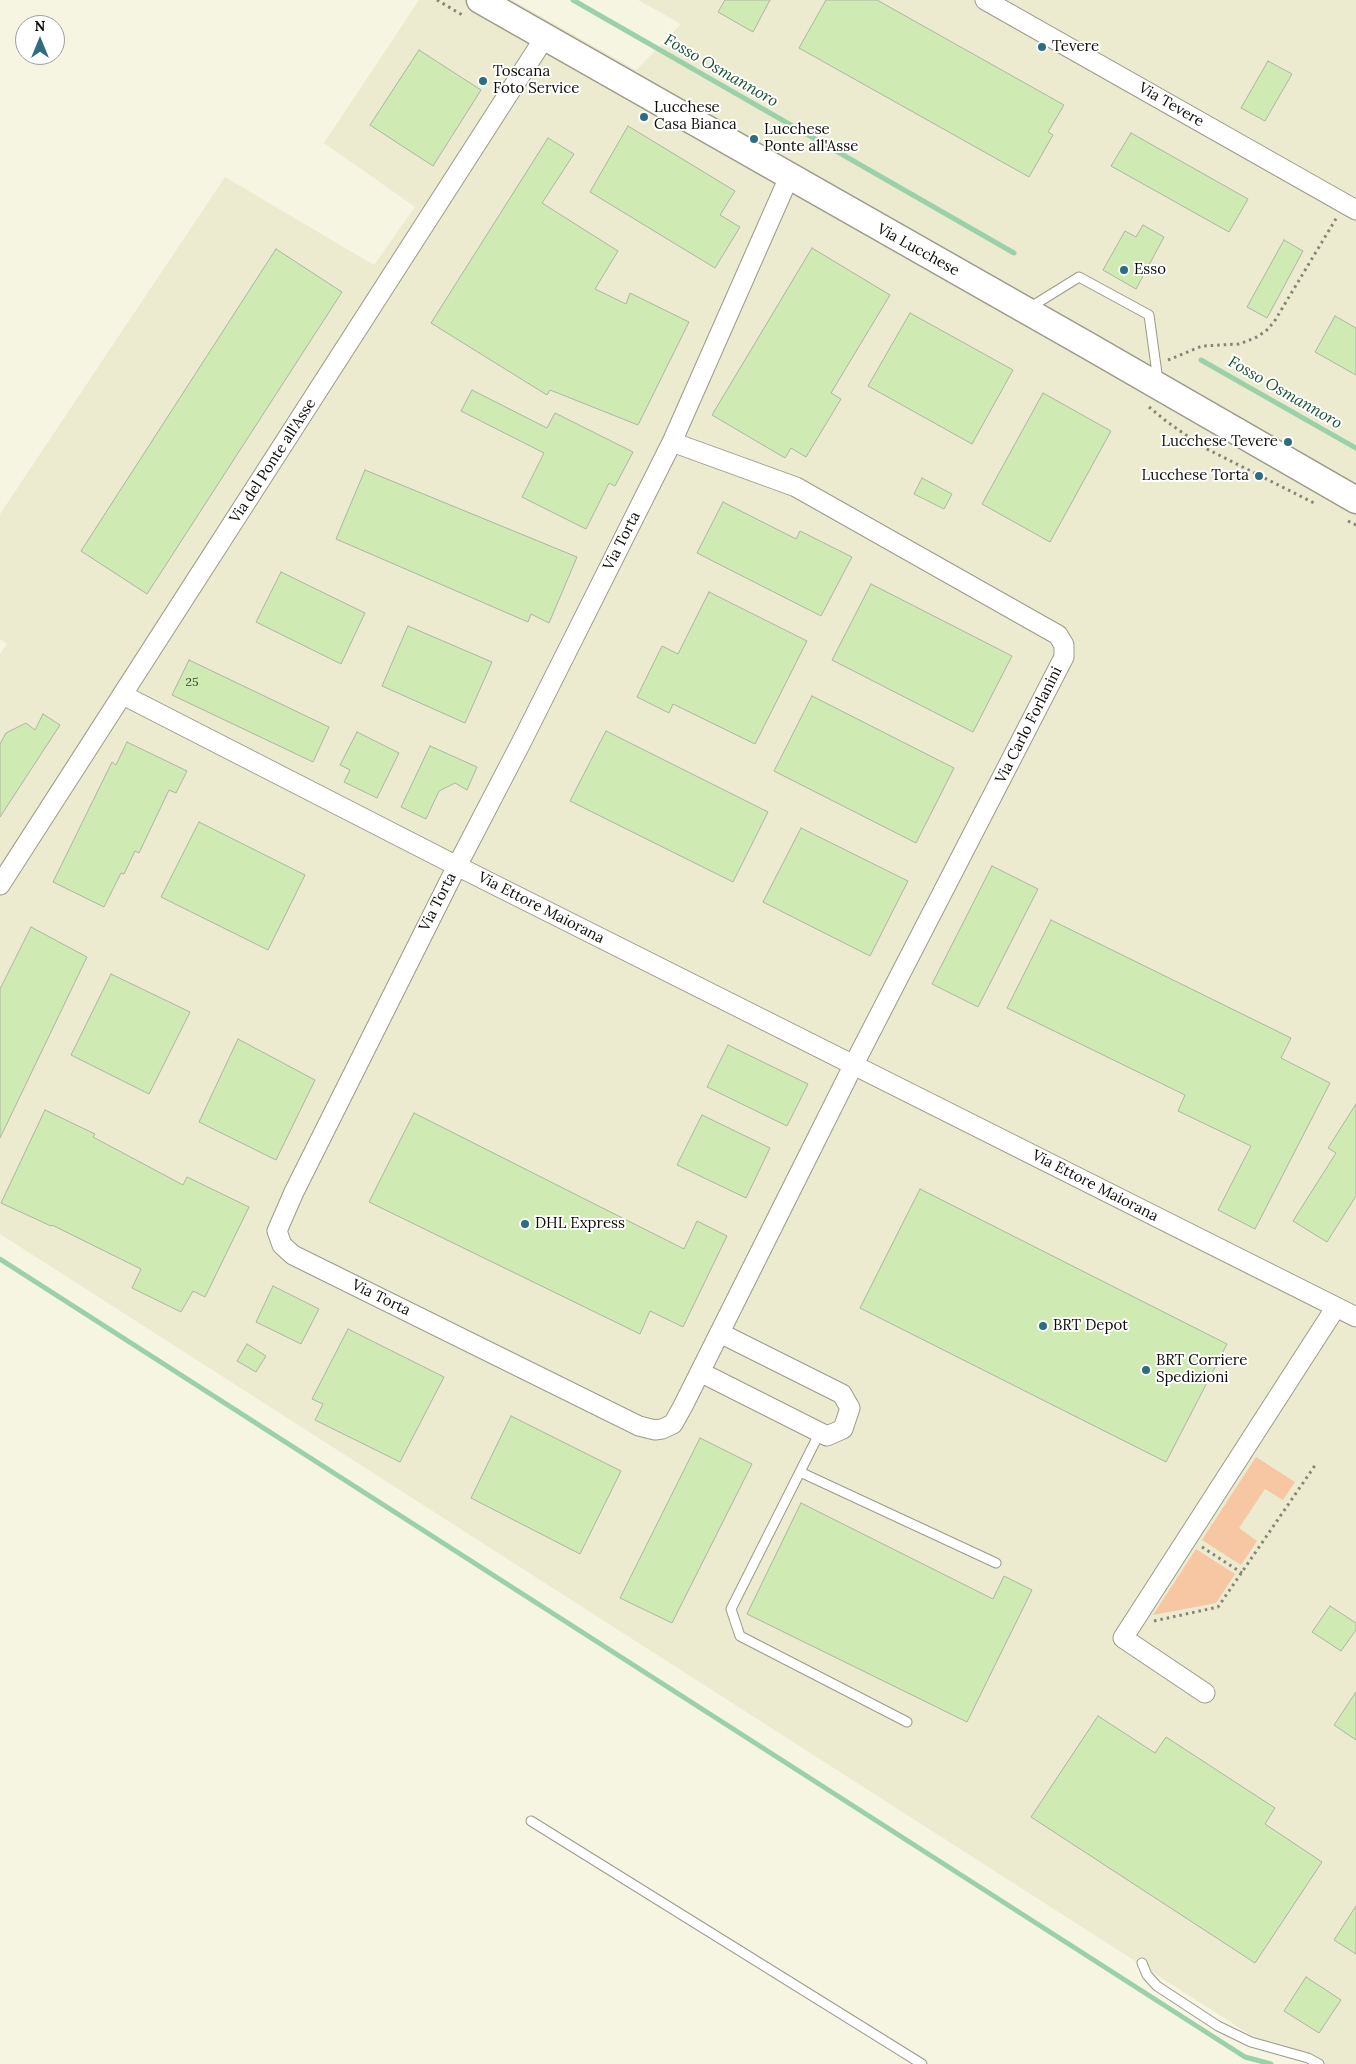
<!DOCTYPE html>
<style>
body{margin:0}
#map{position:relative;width:1356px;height:2064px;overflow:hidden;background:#f6f5e2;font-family:Lora,serif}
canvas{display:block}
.north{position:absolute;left:15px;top:15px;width:50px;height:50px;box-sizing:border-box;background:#fff;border:1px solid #9f9e9c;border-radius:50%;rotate:0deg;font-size:14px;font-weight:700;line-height:20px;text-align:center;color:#0e0d07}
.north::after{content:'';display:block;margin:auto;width:18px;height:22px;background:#2d6d81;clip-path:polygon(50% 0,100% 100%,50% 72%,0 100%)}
</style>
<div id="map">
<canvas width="1356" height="2064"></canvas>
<div class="north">N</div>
</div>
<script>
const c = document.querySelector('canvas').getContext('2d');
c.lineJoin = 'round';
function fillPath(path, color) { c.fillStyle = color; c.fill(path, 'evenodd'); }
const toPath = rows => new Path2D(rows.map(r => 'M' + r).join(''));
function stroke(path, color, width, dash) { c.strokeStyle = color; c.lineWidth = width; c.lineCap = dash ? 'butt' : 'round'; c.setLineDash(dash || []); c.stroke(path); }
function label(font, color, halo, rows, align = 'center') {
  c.font = font + ' Lora,serif'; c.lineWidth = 4; c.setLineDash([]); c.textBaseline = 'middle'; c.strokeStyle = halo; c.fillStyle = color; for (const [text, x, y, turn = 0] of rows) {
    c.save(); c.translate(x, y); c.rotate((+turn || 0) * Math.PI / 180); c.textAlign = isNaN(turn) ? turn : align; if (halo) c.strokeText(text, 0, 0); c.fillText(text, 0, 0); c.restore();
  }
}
const built = toPath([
 [419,0,512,0,636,70,681,24,638,0,1356,0,1356,2064,1309,2064,1263,2043,0,1234,0,654,7,644,0,639,0,514,225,177,374,265,415,207,324,143]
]);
const green = toPath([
 [1256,1457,1295,1482,1283,1500,1265,1489,1239,1528,1257,1541,1241,1565,1202,1540],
 [1196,1549,1235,1574,1216,1603,1153,1615]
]);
const stream = toPath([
 [573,0,1014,253],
 [1201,360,1356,448],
 [0,1259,1245,2057,1271,2064]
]);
const building = toPath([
 [725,0,770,0,753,32,718,12,725,0],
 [826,0,877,0,1064,105,1048,132,1053,135,1029,177,799,48,826,0],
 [419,50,481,90,433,166,370,125,419,50],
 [1268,61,1292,74,1265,121,1241,108,1268,61],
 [628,126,735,191,720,215,740,227,715,268,590,192,628,126],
 [1131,133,1248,199,1229,232,1111,166,1131,133],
 [548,138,574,154,542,203,618,251,595,289,626,304,630,293,689,322,638,425,550,390,547,395,431,323,548,138],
 [1143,225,1164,237,1136,289,1103,270,1125,231,1136,237,1143,225],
 [1284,240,1303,251,1267,318,1247,307,1284,240],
 [812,248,890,295,831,393,841,399,806,457,791,448,785,458,712,415,812,248],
 [276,249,342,292,147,594,81,551,276,249],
 [910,313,1013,370,972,444,868,386,910,313],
 [1335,316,1356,328,1356,375,1315,352,1335,316],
 [472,390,547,428,555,413,633,452,615,486,609,483,586,529,522,497,544,453,461,411,472,390],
 [1043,393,1111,431,1050,542,982,504,1043,393],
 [365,470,577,557,549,623,531,614,528,622,336,539,365,470],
 [922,478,952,494,944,509,914,494,922,478],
 [723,502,796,539,800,531,852,557,821,616,697,553,723,502],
 [281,572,365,613,341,664,256,622,281,572],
 [871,584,1012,656,973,732,832,660,871,584],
 [709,592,807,641,755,744,673,704,669,713,637,697,662,646,678,654,709,592],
 [408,626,492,662,465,723,382,686,408,626],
 [189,660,329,727,313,762,172,695,189,660],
 [812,696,954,768,916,843,774,771,812,696],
 [43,714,60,725,0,817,0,744,6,733,26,723,35,730,43,714],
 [606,731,768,812,733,882,570,801,606,731],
 [357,732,399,753,377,798,344,782,350,770,340,765,357,732],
 [127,742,187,771,176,793,169,790,139,853,135,851,124,874,121,873,104,907,53,882,112,762,116,765,127,742],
 [430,746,477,767,467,790,455,783,439,791,426,819,401,807,430,746],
 [199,822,305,875,268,950,161,897,199,822],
 [801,828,908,881,870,956,763,902,801,828],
 [992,866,1038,889,978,1007,932,984,992,866],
 [1051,920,1291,1038,1281,1058,1330,1083,1255,1229,1218,1210,1251,1146,1178,1111,1185,1095,1007,1008,1051,920],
 [31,927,87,957,0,1138,0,989,31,927],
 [111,974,190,1012,149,1094,71,1055,111,974],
 [238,1039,315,1080,276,1160,199,1122,238,1039],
 [728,1045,808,1084,787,1126,707,1087,728,1045],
 [1356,1104,1356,1196,1327,1242,1293,1221,1336,1153,1328,1148,1356,1104],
 [45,1110,95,1134,93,1137,183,1185,187,1177,249,1207,205,1297,193,1291,181,1312,132,1288,141,1269,52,1225,51,1226,1,1203,45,1110],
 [414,1113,684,1249,697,1221,727,1236,683,1327,650,1311,640,1334,369,1202,414,1113],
 [702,1115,770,1148,746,1198,677,1165,702,1115],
 [920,1189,1227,1344,1166,1462,860,1308,920,1189],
 [273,1286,319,1309,301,1344,256,1322,273,1286],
 [348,1329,444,1377,400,1462,315,1420,323,1404,312,1399,348,1329],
 [247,1344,266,1356,256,1372,237,1361,247,1344],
 [511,1416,621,1471,580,1554,471,1498,511,1416],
 [700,1438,752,1464,672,1623,620,1598,700,1438],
 [801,1503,993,1599,1004,1576,1032,1590,967,1722,747,1614,801,1503],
 [1330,1606,1356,1623,1356,1630,1341,1651,1312,1632,1330,1606],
 [1356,1692,1356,1740,1334,1725,1356,1692],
 [1098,1716,1155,1753,1166,1737,1275,1808,1265,1824,1322,1862,1255,1963,1031,1817,1098,1716],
 [1356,1906,1356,1954,1334,1940,1356,1906],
 [1306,1977,1341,2000,1319,2033,1284,2011,1306,1977]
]);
const path = toPath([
 [437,0,464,16],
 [1168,360,1202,346,1239,344,1255,338,1266,331,1274,322,1337,217],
 [1149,407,1166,421,1203,447,1316,504],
 [1348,521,1356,525],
 [1202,1547,1242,1573],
 [1154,1621,1218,1607,1316,1464]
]);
const lane = toPath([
 [1029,308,1079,277,1149,315,1158,381],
 [820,1432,731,1609,740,1636,907,1722],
 [800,1472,996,1563],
 [531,1821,922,2064],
 [1142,1963,1147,1975,1157,1986,1218,2026,1251,2042,1308,2058,1319,2064]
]);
const street = toPath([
 [985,0,1356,210],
 [672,442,796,487,1058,635,1064,645,1064,657,854,1064,683,1406,673,1424,662,1429,655,1430,639,1426,293,1255,282,1245,277,1231,294,1192,457,866,522,741,672,442,789,177],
 [123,695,457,866,1356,1317],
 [0,885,545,37],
 [700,1372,827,1436,843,1429,850,1408,842,1394,720,1333],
 [1205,1693,1123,1638,1336,1307]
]);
const secondary = toPath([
 [480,0,1087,345,1356,500]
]);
const markers = [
 [1042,47,5,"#2d6d81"],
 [483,81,5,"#2d6d81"],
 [644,117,5,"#2d6d81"],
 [754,139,5,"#2d6d81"],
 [1124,270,5,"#2d6d81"],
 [1288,442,5,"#2d6d81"],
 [1259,476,5,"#2d6d81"],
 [525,1224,5,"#2d6d81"],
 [1043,1326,5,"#2d6d81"],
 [1146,1370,5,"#2d6d81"]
];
const numberNames = [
 ["25",192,683]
];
const poiNames = [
 ["Tevere",1052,47],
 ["Toscana",493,72],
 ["Foto Service",493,89],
 ["Lucchese",654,108],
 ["Casa Bianca",654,125],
 ["Lucchese",764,130],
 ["Ponte all'Asse",764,147],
 ["Esso",1134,270],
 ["Lucchese Tevere",1278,442,"right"],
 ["Lucchese Torta",1249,476,"right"],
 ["DHL Express",535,1224],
 ["BRT Depot",1053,1326],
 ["BRT Corriere",1156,1361],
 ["Spedizioni",1156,1378]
];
const streetNames = [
 ["Via Tevere",1171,105,30],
 ["Via Lucchese",918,250,29],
 ["Via del Ponte all'Asse",273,461,-57],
 ["Via Torta",622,541,-63],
 ["Via Carlo Forlanini",1029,725,-63],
 ["Via Torta",438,902,-63],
 ["Via Ettore Maiorana",541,908,27],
 ["Via Ettore Maiorana",1095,1186,27],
 ["Via Torta",381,1298,26]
];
const waterNames = [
 ["Fosso Osmannoro",721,71,30],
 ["Fosso Osmannoro",1285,393,30]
];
fillPath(built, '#ecebd0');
fillPath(green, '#f6c7a2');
stroke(stream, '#9bd1a9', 5);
fillPath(building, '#cfeab2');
stroke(building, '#adb6a5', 1);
stroke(lane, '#9c9b89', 11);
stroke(street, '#9c9b89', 21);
stroke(secondary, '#9c9b89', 29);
stroke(path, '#858477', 3, [2.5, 4]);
stroke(lane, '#fff', 9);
stroke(street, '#fff', 19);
stroke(secondary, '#fff', 26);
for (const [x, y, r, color] of markers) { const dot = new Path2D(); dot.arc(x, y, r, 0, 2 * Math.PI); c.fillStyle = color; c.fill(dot); stroke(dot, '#fff', 2); }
label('12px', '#3e4432', null, numberNames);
label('15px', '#0e0d07', '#fff', poiNames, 'left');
label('15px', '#0e0d07', '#fff', streetNames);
label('italic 16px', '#1a5530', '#fff', waterNames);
</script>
